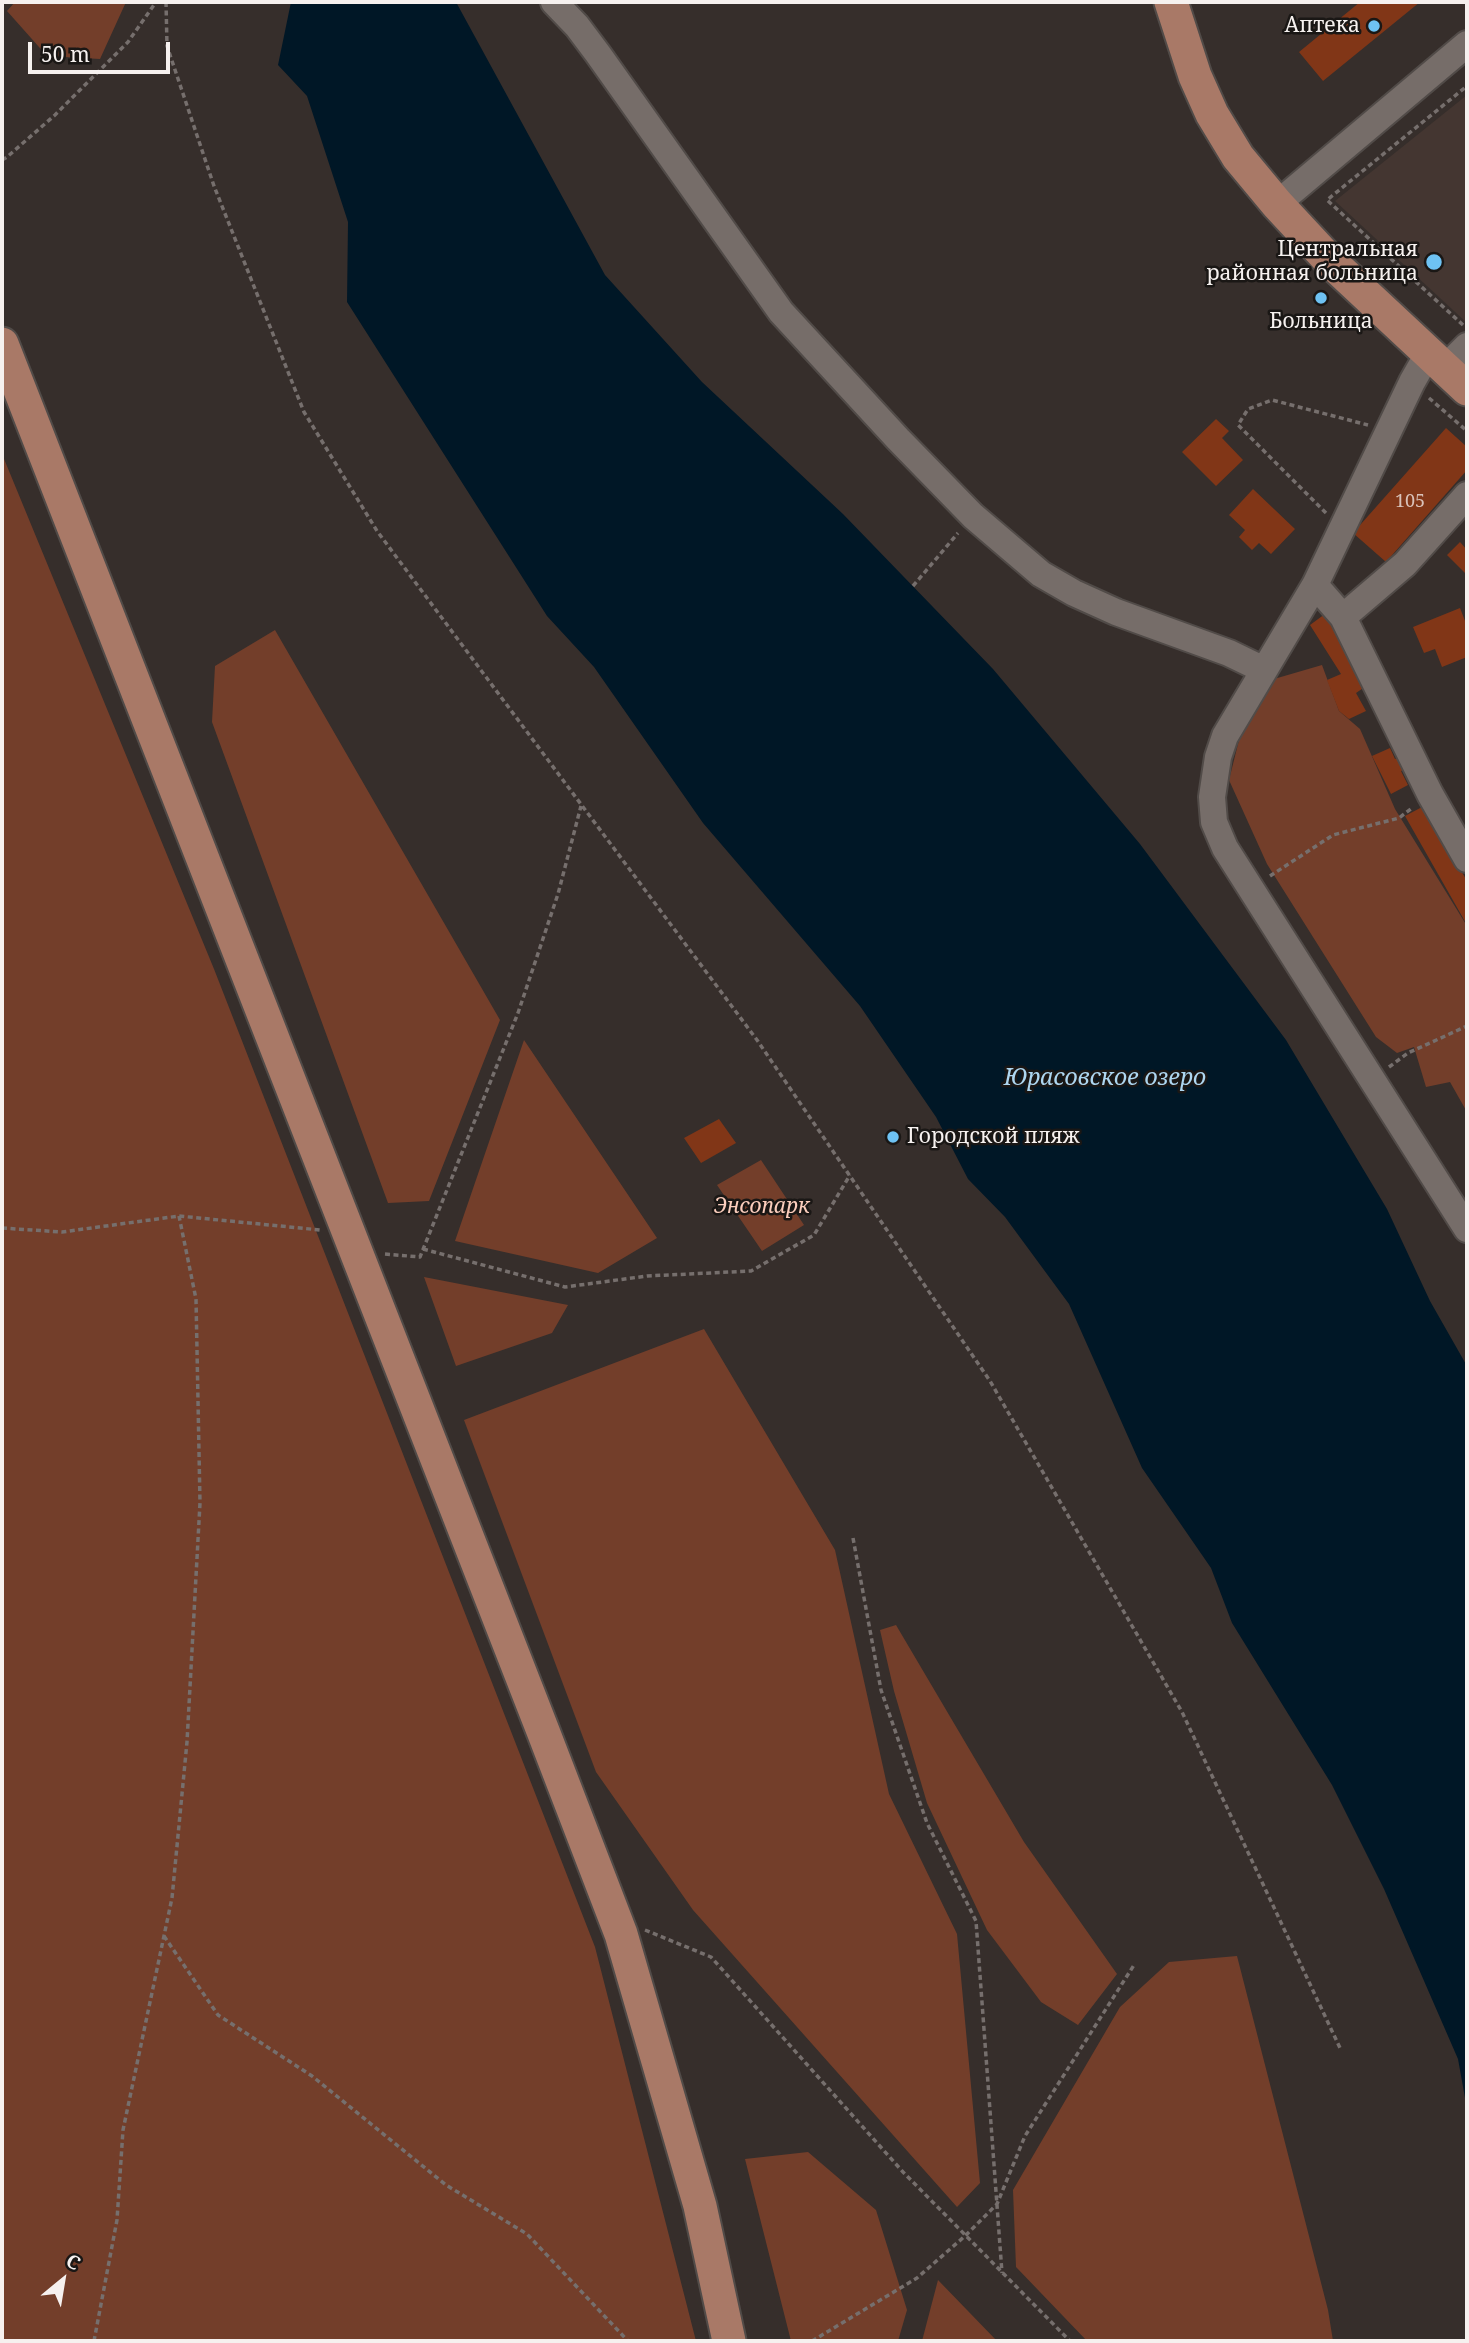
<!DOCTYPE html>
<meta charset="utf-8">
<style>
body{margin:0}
#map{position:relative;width:1469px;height:2343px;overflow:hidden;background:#362e2b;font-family:"Noto Serif",serif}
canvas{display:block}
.frame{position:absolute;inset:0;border:4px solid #f6f1ef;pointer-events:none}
.north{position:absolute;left:28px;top:2245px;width:70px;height:70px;-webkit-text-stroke:5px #1a1715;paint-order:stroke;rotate:30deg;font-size:19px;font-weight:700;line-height:28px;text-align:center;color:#f6f1ef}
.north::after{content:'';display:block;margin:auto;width:24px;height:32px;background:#f6f1ef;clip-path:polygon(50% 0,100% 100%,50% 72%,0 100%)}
.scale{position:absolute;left:28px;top:42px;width:142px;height:32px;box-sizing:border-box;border:4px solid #f6f1ef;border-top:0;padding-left:9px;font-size:21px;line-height:24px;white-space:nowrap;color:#f6f1ef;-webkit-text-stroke:5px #1a1715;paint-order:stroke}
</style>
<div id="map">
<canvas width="1469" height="2343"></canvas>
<div class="frame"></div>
<div class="north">С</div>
<div class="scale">50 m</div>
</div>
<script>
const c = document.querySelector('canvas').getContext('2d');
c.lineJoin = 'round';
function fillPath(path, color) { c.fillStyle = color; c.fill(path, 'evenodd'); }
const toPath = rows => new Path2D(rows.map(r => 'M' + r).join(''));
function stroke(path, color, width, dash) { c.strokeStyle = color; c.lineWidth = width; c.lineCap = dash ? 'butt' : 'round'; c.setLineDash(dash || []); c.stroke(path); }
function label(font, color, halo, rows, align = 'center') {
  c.font = font + ' "Noto Serif",serif'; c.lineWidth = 5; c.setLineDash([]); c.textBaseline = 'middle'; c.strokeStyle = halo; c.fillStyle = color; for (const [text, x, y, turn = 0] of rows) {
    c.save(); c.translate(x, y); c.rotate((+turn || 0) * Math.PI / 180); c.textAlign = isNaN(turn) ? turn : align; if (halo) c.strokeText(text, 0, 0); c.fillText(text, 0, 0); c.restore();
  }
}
const built = toPath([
 [1467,95,1467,323,1335,201]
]);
const green = toPath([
 [15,2,126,2,100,59,47,56,7,11],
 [2,454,214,969,595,1947,696,2341,2,2341],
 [275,630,500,1020,429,1201,388,1203,212,722,215,666],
 [1322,665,1339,711,1360,729,1395,809,1467,926,1467,1112,1450,1082,1426,1087,1414,1047,1397,1053,1376,1037,1267,864,1229,780,1240,736,1274,679],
 [524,1040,657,1238,598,1273,455,1241],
 [761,1160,804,1225,762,1251,717,1185],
 [424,1277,568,1305,552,1333,456,1366],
 [704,1329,835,1550,889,1794,957,1934,980,2183,957,2207,693,1910,596,1772,464,1420],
 [896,1625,1024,1842,1117,1974,1078,2025,1041,2002,987,1930,927,1803,894,1691,880,1630],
 [1237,1956,1328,2310,1333,2341,1087,2341,1016,2267,1013,2190,1120,2007,1169,1962],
 [808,2152,876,2210,907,2310,898,2341,791,2341,745,2159],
 [938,2280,997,2341,922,2341]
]);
const water = toPath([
 [291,2,456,2,605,275,702,382,843,514,993,669,1140,844,1286,1040,1387,1209,1430,1301,1467,1366,1467,2109,1458,2059,1384,1889,1332,1785,1232,1623,1211,1568,1142,1468,1069,1304,1005,1217,968,1179,936,1117,860,1006,703,823,594,667,547,616,347,302,348,222,307,96,278,65]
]);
const building = toPath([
 [1360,2,1420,2,1323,81,1299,52],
 [1216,419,1229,431,1222,438,1243,460,1216,486,1182,452],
 [1446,428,1467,447,1467,470,1386,562,1353,533],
 [1253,489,1295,529,1271,554,1259,543,1252,550,1239,537,1245,530,1229,515],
 [1460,542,1467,550,1467,575,1447,555],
 [1460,608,1467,626,1467,657,1442,667,1435,649,1424,653,1413,627],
 [1329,611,1375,680,1356,693,1366,711,1349,719,1339,711,1327,680,1341,674,1310,625],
 [1390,748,1395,759,1403,755,1409,768,1401,771,1408,785,1391,794,1372,756],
 [1424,806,1467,881,1467,925,1405,816],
 [719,1119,736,1143,701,1163,684,1138]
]);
const path = toPath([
 [166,2,167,46,214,186,304,412,377,531,757,1040,990,1381,1182,1712,1340,2048],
 [2,160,7,157,55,115,128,42,156,2],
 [1463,325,1327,200,1467,86],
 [1429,398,1467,431],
 [1326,513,1238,425,1248,409,1272,400,1368,425],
 [913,586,958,533],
 [1270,876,1333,835,1399,818,1412,808],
 [1389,1067,1408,1053,1467,1026],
 [2,1228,62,1232,179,1216,320,1230],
 [423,1249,565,1287,647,1276,751,1271,814,1235,850,1175],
 [385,1254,420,1257,518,1013,558,894,581,806],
 [853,1538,881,1690,927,1823,976,1921,1002,2273],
 [645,1930,711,1957,903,2172,1070,2341],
 [164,1936,218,2015,312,2076,446,2185,527,2234,628,2341],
 [94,2341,117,2220,123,2130,172,1898,187,1742,200,1503,196,1299,179,1216],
 [812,2341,917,2278,965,2236,997,2204,1025,2136,1134,1965]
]);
const minor = toPath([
 [554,2,577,26,598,54,781,312,898,439,973,516,1041,574,1074,593,1116,612,1229,653,1264,670],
 [1277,204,1467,44],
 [1428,354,1412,382,1315,585,1225,736,1218,757,1212,797,1214,822,1225,848,1467,1229],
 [1444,369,1467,346],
 [1315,585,1343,617,1430,794,1467,859],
 [1343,617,1405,564,1467,495]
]);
const major = toPath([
 [1171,2,1195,76,1212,114,1238,157,1277,204,1330,261,1467,389],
 [2,344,543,1731,621,1934,700,2206,729,2341]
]);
const markers = [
 [1374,26,7,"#6ec2f3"],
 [1434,262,9,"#6ec2f3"],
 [1321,298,7,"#6ec2f3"],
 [893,1137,7,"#6ec2f3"]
];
const numberNames = [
 ["105",1410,502]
];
const poiNames = [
 ["Аптека",1360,26],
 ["Центральная",1418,250],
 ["районная больница",1418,274],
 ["Больница",1321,322,"center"],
 ["Городской пляж",907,1137,"left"]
];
const parkNames = [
 ["Энсопарк",762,1207]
];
const waterNames = [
 ["Юрасовское озеро",1105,1078]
];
fillPath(built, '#443631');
fillPath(green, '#733e2a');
fillPath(water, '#001726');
fillPath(building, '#813617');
stroke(minor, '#514b48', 30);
stroke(major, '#514b48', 37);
stroke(path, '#766f6d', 3.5, [5, 3.5]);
stroke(minor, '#766d69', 26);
stroke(major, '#a97967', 33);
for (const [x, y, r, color] of markers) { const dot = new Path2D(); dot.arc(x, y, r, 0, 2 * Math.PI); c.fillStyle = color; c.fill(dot); stroke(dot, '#1a1715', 2.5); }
label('18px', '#d9c2b9', null, numberNames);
label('21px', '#f6f1ef', '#1a1715', poiNames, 'right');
label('italic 21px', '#fccebd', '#1a1715', parkNames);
label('italic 23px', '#add6f0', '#1a1715', waterNames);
</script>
